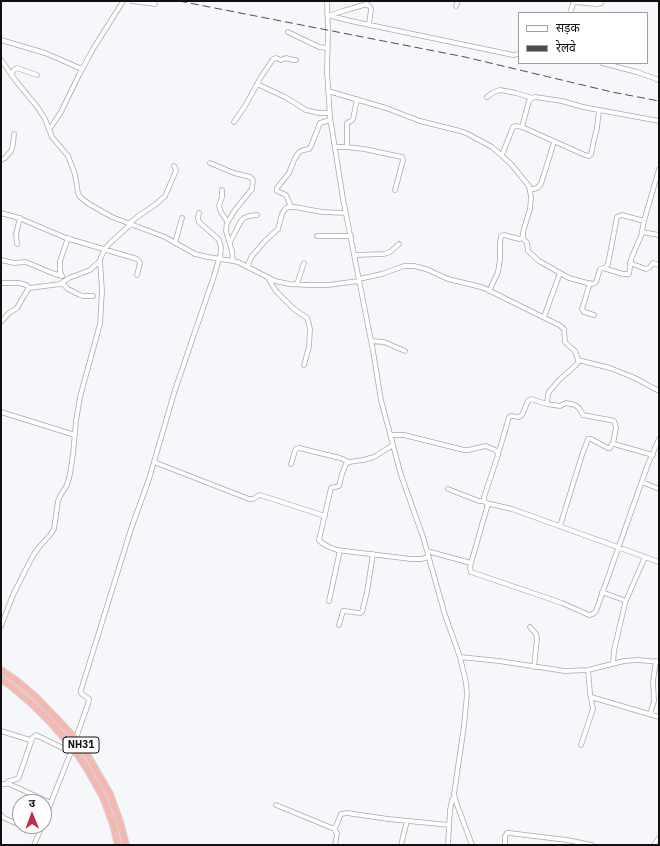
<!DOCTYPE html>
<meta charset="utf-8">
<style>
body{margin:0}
#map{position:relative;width:660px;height:846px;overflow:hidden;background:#f6f7fa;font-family:"IBM Plex Sans","Noto Sans Devanagari",sans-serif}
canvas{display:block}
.frame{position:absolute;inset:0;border:2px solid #101011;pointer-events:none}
.legend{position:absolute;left:518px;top:12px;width:130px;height:52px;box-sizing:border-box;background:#fff;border:1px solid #9f9fa0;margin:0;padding:5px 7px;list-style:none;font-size:12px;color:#101011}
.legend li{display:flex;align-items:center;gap:8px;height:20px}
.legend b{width:20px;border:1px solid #9f9fa0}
.north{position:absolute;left:12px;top:794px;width:40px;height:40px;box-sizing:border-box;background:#fff;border:1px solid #9f9fa0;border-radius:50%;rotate:359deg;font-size:11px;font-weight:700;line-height:16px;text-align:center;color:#101011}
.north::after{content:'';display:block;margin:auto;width:14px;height:18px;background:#c02f3f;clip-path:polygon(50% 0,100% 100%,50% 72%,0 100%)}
</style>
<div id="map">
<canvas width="660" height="846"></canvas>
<div class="frame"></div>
<ul class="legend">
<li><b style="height:5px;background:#fff"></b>सड़क</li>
<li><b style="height:5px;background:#4d4d4e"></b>रेलवे</li>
</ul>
<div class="north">उ</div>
</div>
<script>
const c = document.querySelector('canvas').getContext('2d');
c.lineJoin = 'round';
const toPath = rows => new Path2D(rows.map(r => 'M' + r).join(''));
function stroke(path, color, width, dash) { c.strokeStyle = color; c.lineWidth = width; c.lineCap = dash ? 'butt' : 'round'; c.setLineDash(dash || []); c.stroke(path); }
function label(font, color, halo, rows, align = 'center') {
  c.font = font + ' "IBM Plex Sans",sans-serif'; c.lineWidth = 3.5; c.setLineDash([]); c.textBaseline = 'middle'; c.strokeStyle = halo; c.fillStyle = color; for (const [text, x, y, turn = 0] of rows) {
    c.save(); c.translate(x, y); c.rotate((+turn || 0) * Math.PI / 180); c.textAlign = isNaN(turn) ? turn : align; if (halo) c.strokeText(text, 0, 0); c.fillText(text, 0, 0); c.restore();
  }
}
const minor = toPath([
 [132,1,155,4],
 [327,1,328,30,327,72,330,117,343,199,373,351,381,400,401,475,423,537,445,615,460,657,466,683,467,694,464,726,454,794,456,802,472,845],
 [573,2,597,4,601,3,602,1],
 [456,6,458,1],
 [570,13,574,1],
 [327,15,351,21,513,55,519,54],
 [331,15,343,11,367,4,370,7,371,9,369,24],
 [288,32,319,47,328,48],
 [1,40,45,53,82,69],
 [1,60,16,81,38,108,45,119,52,137,68,156,75,174,78,193,80,197,89,204,112,217,165,237,195,254,208,257,227,260,238,262,275,281,289,284,309,285,328,285,359,281],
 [602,63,637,72,659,80],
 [11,74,14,70,17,68,37,75],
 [257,84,285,97,306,110,319,113,330,113],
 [328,91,386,108,420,121,460,131,468,134,492,147,511,164,529,186,531,197,530,209,523,232,523,238,527,243,528,251,539,261,569,278,591,284,593,284,596,282,600,269,606,267,608,264,617,217,622,215,644,221],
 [487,97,494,92,500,90,516,93,532,98],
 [234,122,245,106,261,77,273,59,276,58,281,60,286,58,293,60,296,60],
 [522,127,526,112,529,101,532,98,535,97,562,101,583,107,659,121],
 [49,130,61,112,79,75,93,49,122,3,123,1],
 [335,147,346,147,364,149,402,157,403,160,395,190],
 [347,147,347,123,351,121,353,119,357,99],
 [502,155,513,127,516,126,522,127,585,155,589,156,591,154,594,140,597,128,599,110],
 [1,160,5,158,11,151,13,145,14,134],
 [210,163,234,173,250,177,253,180,252,189,235,210,227,223],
 [222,190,222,197,219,206,221,212,227,221,226,231,232,251,233,261],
 [530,190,537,188,541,184,554,142],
 [291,207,286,195,277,191,277,188,289,173,294,160,299,152,304,150,309,149,311,146,320,123,330,120],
 [1,213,19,218,66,238,137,259,139,261,140,263,137,275],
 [199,213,198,218,199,222,215,236,219,240,221,247,220,259],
 [130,223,137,217,156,204,165,196,175,173,176,170,174,166],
 [642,232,659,235],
 [317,236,351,236],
 [230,242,241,221,244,218,249,216,257,215],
 [175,243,182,218],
 [17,244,16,234,20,218],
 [354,255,384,254,390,252,399,244],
 [1,260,14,263,26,262,52,273,62,276],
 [630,263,646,269,649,268,653,263,659,265],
 [248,267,249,262,252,256,265,241,278,229,282,214,285,209,288,207,295,207,322,212,346,213],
 [603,268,623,274,629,274,631,259,641,236,644,221,659,169],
 [62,276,60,271,60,261,68,238],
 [268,278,276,291,294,309,307,318,308,321,310,329,309,347,304,365],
 [359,279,382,274,404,266,414,266,426,269,448,279,477,286,484,288,559,325,564,329,565,342,567,344,575,351,578,360,610,368,635,378,659,391],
 [1,283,19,283,26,285,30,288],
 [62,283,68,289,80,295,83,296,93,296],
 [590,283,582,309,584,312,594,315],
 [297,284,304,263],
 [489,291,498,272,500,259,500,243,501,236,504,235,519,239,523,238],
 [544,317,560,273],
 [1,322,9,313,17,308,28,289,30,288,60,284,69,278,90,270,100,261],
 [371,341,384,342,405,351],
 [547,404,548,394,549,392,560,379,575,366,579,361],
 [1,412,75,435],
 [390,435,404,435,464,450,468,450,486,446,495,450,498,453,498,455,484,497,484,501,486,503,512,509,523,513,659,562],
 [393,445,374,457,363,460,349,462,346,464,342,474,339,486,331,488,319,540,322,543,329,547,337,550,411,559,421,559,428,557],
 [498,453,500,448,509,417,511,416,519,417,522,415,528,401,531,399,547,404,560,406,566,403,575,405,579,408,583,415,610,420,614,421,616,427,613,444],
 [154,462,249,499,253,499,258,496,260,495,325,516],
 [291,464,295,451,296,449,299,448,340,458,349,462],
 [642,482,659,489],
 [448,489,479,501,484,501],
 [488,504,471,563,470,568,471,572,562,603,589,615,593,614,596,611,648,464,659,439],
 [560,526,582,455,588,439,591,439,608,448,610,448,612,444,614,444,653,455],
 [427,551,471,563],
 [602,592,626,601],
 [329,601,340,550],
 [339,625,343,611,344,611,360,613,362,612,367,592,373,554],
 [1,626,13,595,26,569,34,554,40,546,50,535,54,529,58,501,60,496,67,485,70,474,73,454,76,421,80,397,100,324,102,291,100,261,101,257,105,249,109,244,131,224],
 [530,627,536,634,537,639,534,667],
 [460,657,499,661,565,671,588,670,624,661,638,660,659,662],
 [613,664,614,651,625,603,645,557],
 [591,697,659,717],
 [650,714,654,701,653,681,656,661],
 [1,731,30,740,36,735,38,736,71,752],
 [581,745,593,709,590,693,588,670],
 [7,783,51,803],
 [1,784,6,784,9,781,17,779,19,777,32,739],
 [276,805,332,828,334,828,336,826,341,814,347,813,388,819,449,825],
 [1,815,4,818,20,825],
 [44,820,71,752,88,704,89,699,82,694,81,692,81,690,131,529,149,479,175,390,214,276,219,259],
 [23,826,39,832],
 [334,828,337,834,335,845],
 [34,845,42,826],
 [401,845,407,821],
 [448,845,450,810,452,800,454,797],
 [505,845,505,836,507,833,509,833,567,840,592,845],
 [654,845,659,838]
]);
const highway = toPath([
 [1,670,16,680,37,698,76,739,85,751,110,794,120,822,126,845],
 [1,679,11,686,32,704,52,724,73,748,86,767,103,797,113,824,118,845]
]);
const rail = toPath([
 [179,1,465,57,612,92,659,101]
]);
const shields = [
 [81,745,36]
];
const shieldNames = [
 ["NH31",81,745]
];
stroke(minor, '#a8a9ac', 5.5);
stroke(highway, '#d4d4d4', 8);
stroke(minor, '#fff', 4);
stroke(highway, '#f4b8b1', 6);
stroke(rail, '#4d4d4e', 1, [8, 4]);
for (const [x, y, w] of shields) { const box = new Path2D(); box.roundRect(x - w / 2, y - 8, w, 16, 3); c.fillStyle = '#fff'; c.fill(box); stroke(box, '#101011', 1); }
label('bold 10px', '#101011', null, shieldNames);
</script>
